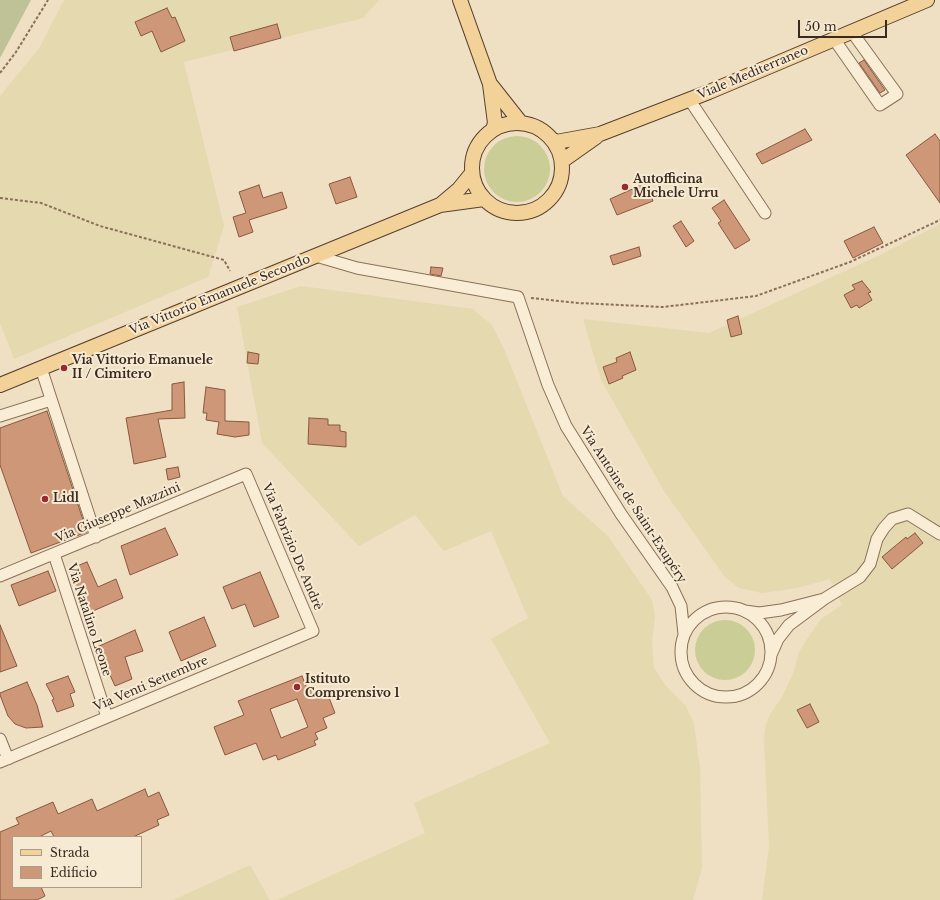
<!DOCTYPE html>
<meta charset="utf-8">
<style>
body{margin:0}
#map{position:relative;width:940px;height:900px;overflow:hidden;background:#efdfc3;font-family:"Libre Baskerville",serif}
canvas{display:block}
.legend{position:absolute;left:12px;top:836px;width:130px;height:52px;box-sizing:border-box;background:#f6ead3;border:1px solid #aa9d8b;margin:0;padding:5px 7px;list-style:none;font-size:12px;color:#39291e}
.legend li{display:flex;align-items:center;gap:8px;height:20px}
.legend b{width:20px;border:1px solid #aa9d8b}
.scale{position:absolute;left:798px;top:20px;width:89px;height:18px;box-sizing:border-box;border:2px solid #39291e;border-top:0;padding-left:5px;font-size:12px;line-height:14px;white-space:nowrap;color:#39291e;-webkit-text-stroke:3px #f6ead3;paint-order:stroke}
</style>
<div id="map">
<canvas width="940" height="900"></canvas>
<ul class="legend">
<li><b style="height:5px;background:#f3d29a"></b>Strada</li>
<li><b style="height:11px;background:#ce9778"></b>Edificio</li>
</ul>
<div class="scale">50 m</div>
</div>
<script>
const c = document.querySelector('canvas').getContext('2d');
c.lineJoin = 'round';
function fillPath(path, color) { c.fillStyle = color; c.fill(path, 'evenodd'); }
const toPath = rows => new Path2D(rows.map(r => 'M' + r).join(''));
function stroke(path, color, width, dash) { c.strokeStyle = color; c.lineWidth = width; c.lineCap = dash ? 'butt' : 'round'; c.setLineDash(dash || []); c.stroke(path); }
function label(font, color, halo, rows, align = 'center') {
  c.font = font + ' "Libre Baskerville",serif'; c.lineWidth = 4; c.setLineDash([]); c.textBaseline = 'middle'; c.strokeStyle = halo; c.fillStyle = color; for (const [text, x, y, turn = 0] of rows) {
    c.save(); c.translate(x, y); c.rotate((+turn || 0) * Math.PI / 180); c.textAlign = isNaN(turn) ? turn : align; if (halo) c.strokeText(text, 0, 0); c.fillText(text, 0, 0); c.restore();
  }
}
const farmland = toPath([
 [64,0,379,0,363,18,184,62,224,226,208,277,14,359,0,323,0,96,40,47],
 [940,224,940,900,762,900,769,846,764,738,766,724,771,713,782,697,793,674,799,652,807,639,821,619,842,605,830,579,797,588,762,593,739,588,725,577,664,491,601,380,583,319,709,333,880,255],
 [301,286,473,309,492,325,505,351,563,496,608,536,652,600,655,615,652,642,654,668,666,686,686,706,694,724,700,768,702,868,693,900,277,900,425,833,414,803,550,743,491,639,528,618,491,531,444,551,415,515,359,546,262,443,237,307],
 [250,865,270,900,173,900]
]);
const green = toPath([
 '484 169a33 33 0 1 1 66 0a33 33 0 1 1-66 0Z',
 '695 650a30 30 0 1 1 60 0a30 30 0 1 1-60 0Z'
]);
const cemetery = toPath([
 [0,0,31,0,0,58]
]);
const building = toPath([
 [167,8,172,18,175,17,185,41,161,52,152,31,141,36,135,22,167,8],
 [277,24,281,38,234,51,230,37,277,24],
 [864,60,885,90,880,93,859,63,864,60],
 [805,129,812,140,762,164,756,154,805,129],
 [935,134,940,141,940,203,906,155,935,134],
 [643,175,653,201,617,215,610,199,637,187,634,178,643,175],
 [350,177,357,197,336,204,329,184,350,177],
 [259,185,263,198,282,192,287,208,249,220,253,232,239,237,233,217,246,213,239,192,259,185],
 [724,200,750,240,735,249,718,223,721,221,712,208,724,200],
 [681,221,694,241,686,247,673,226,681,221],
 [874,227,883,243,853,258,844,241,874,227],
 [639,247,641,256,613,265,610,256,639,247],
 [431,267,443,268,441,276,430,274,431,267],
 [862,281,871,292,868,293,872,300,859,308,857,305,851,308,844,295,855,289,852,285,862,281],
 [738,316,742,334,731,337,727,320,738,316],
 [248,352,259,354,258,364,247,363,248,352],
 [630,352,636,370,622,376,623,378,609,384,603,367,617,362,616,358,630,352],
 [184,382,185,418,158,419,166,457,134,464,126,418,172,410,172,384,184,382],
 [206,387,225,390,225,421,249,422,249,435,235,437,217,434,219,422,206,420,207,413,203,413,206,387],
 [47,411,87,532,31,553,0,465,0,428,47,411],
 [309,418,328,419,328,425,340,425,340,431,346,432,346,447,308,444,309,418],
 [178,467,180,477,168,480,166,469,178,467],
 [165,528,178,555,130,575,121,546,165,528],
 [915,533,923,543,892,569,882,557,906,537,907,539,915,533],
 [87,562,98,587,116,579,123,598,86,614,69,569,87,562],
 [48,571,56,591,19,606,11,585,48,571],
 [260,572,279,617,254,627,245,604,232,609,223,587,260,572],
 [204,617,216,646,181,661,169,632,204,617],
 [0,625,17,666,0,672,0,625],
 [135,630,143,651,125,657,132,679,115,686,97,647,135,630],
 [68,676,75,692,70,694,74,706,57,712,52,700,54,699,46,684,68,676],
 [302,676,308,691,313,689,318,699,328,695,335,713,323,718,327,728,315,733,318,739,314,741,316,745,278,760,276,755,263,760,256,743,225,755,214,727,244,715,238,701,302,676],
 [297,699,308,727,281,738,270,709,297,699],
 [27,682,37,705,43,727,26,728,15,724,8,716,0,695,0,693,27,682],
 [810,704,819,722,807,728,797,710,810,704],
 [145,789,148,797,159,792,169,815,157,820,159,825,133,837,54,837,51,831,39,837,13,837,13,887,41,887,45,896,37,900,0,900,0,832,19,824,16,818,53,802,58,814,92,799,97,811,145,789]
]);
const path = toPath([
 [0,73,16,52,48,0],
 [0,198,41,203,100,226,224,260,230,271],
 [531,298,578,303,663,307,756,296,850,262,940,220]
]);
const minor = toPath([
 [834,39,880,105,897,94,852,32],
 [689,99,765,213],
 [316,256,357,268,518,297,548,385,566,426,621,514,672,587,681,606,684,634],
 [41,368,96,537],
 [0,416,51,400],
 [54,554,107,717],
 [0,576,246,474,313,631,0,762],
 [824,599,860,577,870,564,877,539,884,528,892,519,908,514,940,534],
 '681 652a45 45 0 1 1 90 0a45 45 0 1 1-90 0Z',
 [745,611,759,613,781,610,824,599,789,625,778,639,771,655],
 [0,739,8,759]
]);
const major = toPath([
 [460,0,490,84,495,123,493,130],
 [491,85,521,123],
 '472 168a45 45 0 1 1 90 0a45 45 0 1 1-90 0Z',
 [553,140,556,142,600,134,709,92,927,0],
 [562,161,596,137],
 [440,205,459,189,472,173],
 [0,385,440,205,484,199]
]);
const markers = [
 [625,187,4,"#9a282f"],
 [64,368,4,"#9a282f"],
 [45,499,4,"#9a282f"],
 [297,687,4,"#9a282f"]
];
const streetNames = [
 ["Viale Mediterraneo",753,73,-23],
 ["Via Vittorio Emanuele Secondo",220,295,-22],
 ["Via Antoine de Saint-Exupéry",633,505,57],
 ["Via Giuseppe Mazzini",118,513,-23],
 ["Via Fabrizio De Andrè",292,547,67],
 ["Via Natalino Leone",89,620,72],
 ["Via Venti Settembre",151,684,-23]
];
const poiNames = [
 ["Autofficina",633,180],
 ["Michele Urru",633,194],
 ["Via Vittorio Emanuele",72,361],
 ["II / Cimitero",72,375],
 ["Lidl",53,499],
 ["Istituto",305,680],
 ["Comprensivo 1",305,694]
];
fillPath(farmland, '#e5d9b0');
fillPath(green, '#cacd96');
fillPath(cemetery, '#bfc296');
fillPath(building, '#ce9778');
stroke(building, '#89583e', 1);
stroke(minor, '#8a7059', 13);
stroke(major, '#573f2e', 16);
stroke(path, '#8a7059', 2, [3, 2]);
stroke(minor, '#faedd6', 11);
stroke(major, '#f3d29a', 14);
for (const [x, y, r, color] of markers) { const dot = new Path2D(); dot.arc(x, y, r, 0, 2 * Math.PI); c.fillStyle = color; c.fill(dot); stroke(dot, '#f6ead3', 1.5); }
label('12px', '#39291e', '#f6ead3', streetNames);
label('bold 12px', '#39291e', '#f6ead3', poiNames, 'left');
</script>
